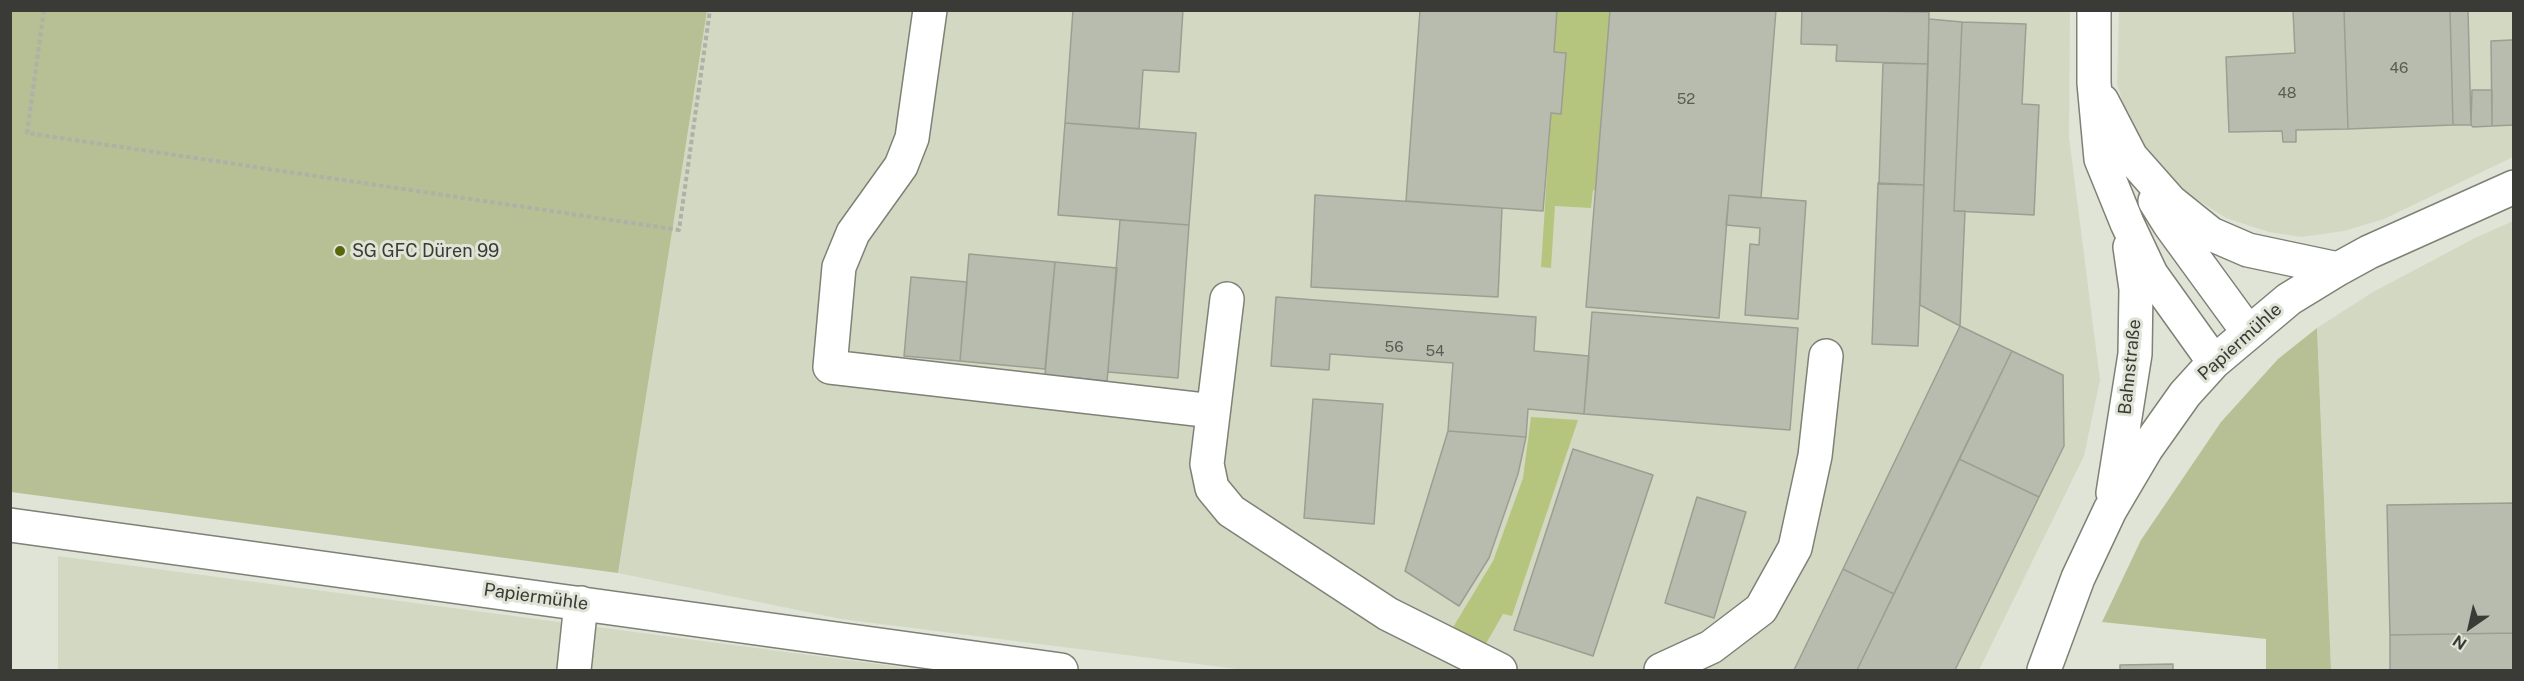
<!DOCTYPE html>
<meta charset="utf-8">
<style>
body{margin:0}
#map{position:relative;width:2524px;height:681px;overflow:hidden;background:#e0e4d6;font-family:"Public Sans",sans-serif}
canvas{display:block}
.frame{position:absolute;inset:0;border:12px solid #3a3b36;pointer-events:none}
.north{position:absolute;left:2440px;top:597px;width:60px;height:60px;-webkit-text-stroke:4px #e0e4d6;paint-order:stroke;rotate:214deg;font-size:16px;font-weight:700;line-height:24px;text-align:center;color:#3a3b36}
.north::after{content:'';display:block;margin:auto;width:21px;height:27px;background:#3a3b36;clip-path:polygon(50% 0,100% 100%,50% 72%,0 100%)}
</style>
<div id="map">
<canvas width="2524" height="681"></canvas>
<div class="frame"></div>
<div class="north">N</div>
</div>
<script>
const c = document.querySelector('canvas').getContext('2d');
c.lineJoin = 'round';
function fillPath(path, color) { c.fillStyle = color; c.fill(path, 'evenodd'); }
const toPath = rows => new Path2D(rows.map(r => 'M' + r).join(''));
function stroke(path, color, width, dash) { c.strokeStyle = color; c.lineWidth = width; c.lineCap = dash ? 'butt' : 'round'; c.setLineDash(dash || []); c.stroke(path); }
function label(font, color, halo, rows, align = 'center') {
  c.font = font + ' "Public Sans",sans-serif'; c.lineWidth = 6; c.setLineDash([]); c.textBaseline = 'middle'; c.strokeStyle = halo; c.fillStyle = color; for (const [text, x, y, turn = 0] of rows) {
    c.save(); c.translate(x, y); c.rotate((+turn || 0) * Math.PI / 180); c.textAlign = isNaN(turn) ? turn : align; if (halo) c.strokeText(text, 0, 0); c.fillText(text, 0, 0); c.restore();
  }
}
const built = toPath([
 [707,11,2070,11,2069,137,2100,380,2084,456,1979,670,1245,670,841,619,618,573],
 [2119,11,2513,11,2513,157,2384,219,2344,231,2301,237,2269,232,2226,218,2171,183,2142,146,2125,109,2117,84],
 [2513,221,2513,670,2331,670,2317,328,2373,292,2473,239],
 [58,556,923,670,58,670]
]);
const green = toPath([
 [11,10,707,11,618,573,11,492],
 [2317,328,2331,670,2266,670,2266,639,2102,622,2141,540,2221,422,2278,359]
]);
const water = toPath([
 [1556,11,1611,11,1598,190,1593,190,1591,208,1555,206,1551,268,1541,267,1551,113,1561,114,1566,53,1554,52],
 [1531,417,1578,420,1512,616,1503,614,1484,647,1452,629,1493,561,1523,478]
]);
const building = toPath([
 [1073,10,1183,10,1179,72,1143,70,1139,129,1065,123,1073,10],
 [1420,10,1557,10,1554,52,1566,53,1561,114,1551,113,1543,211,1406,201,1420,10],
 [1610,10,1776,10,1761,198,1729,195,1719,318,1586,307,1610,10],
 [1802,10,1929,12,1928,64,1836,61,1837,45,1801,44,1802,10],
 [2293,10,2344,10,2348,129,2296,130,2296,142,2283,142,2282,131,2229,132,2226,57,2295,53,2293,10],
 [2344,10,2450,10,2453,125,2348,129,2344,10],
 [2450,10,2468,10,2471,125,2453,125,2450,10],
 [1929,19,1962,22,1954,211,1965,211,1960,326,1920,305,1929,19],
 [1962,22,2026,24,2022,104,2039,105,2034,215,1954,211,1962,22],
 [2511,40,2514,40,2514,125,2492,126,2491,41,2511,40],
 [1883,63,1928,64,1924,185,1879,184,1883,63],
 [2472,90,2492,90,2492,126,2473,127,2471,125,2472,90],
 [1065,123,1196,133,1189,225,1058,215,1065,123],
 [1878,183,1924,185,1918,346,1872,344,1878,183],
 [1315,195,1502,208,1498,297,1311,287,1315,195],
 [1729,195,1806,201,1798,319,1745,315,1750,244,1759,245,1760,228,1726,225,1729,195],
 [1120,220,1189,225,1178,378,1108,372,1120,220],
 [969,254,1055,262,1045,369,960,361,969,254],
 [1055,262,1117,268,1107,381,1045,375,1055,262],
 [911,277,967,282,960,361,904,356,911,277],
 [1276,297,1536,317,1534,351,1589,356,1584,414,1528,409,1526,437,1448,431,1453,363,1330,354,1329,370,1271,366,1276,297],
 [1592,312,1798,328,1790,430,1584,414,1592,312],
 [1960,326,2012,351,1894,594,1843,569,1960,326],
 [2012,351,2063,375,2064,446,2039,497,1959,459,2012,351],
 [1313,399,1383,404,1374,524,1304,518,1313,399],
 [1448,431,1526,437,1518,474,1489,558,1459,606,1405,571,1448,431],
 [1573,449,1653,475,1593,656,1514,630,1573,449],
 [1959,459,2039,497,1955,670,1857,670,1959,459],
 [1697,497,1746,512,1714,618,1665,603,1697,497],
 [2514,503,2514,633,2390,635,2387,505,2514,503],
 [1843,569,1894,594,1857,670,1794,670,1843,569],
 [2514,633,2514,670,2390,670,2390,635,2514,633],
 [2173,664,2173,670,2120,670,2120,665,2173,664]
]);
const path = toPath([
 [44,10,27,133,679,230,710,10]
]);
const minor = toPath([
 [930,10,912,138,901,166,853,233,839,267,830,367,1213,411],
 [2094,10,2094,83,2101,159,2127,223,2151,274,2214,362],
 [2102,101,2131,157,2170,201,2211,234,2248,250,2338,269],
 [2155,201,2170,225,2248,332],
 [1227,299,1207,464,1212,488,1231,511,1388,614,1500,670],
 [2113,493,2135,354,2136,289,2130,247],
 [10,525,1061,670],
 [574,670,581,603],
 [1661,670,1711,647,1761,609,1795,548,1815,456,1826,356],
 [2044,670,2078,578,2110,510,2146,449,2185,394,2214,362,2289,299,2338,269,2369,252,2514,187]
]);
const markers = [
 [340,251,6,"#5a660c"]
];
const numberNames = [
 ["46",2399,68],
 ["48",2287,93],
 ["52",1686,99],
 ["56",1394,347],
 ["54",1435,351]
];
const poiNames = [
 ["SG GFC Düren 99",352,251]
];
const streetNames = [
 ["Papiermühle",2240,342,-42],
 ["Bahnstraße",2130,367,-84],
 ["Papiermühle",536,597,8]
];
fillPath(built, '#d3d8c3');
fillPath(green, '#b6c094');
fillPath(water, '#b6c57e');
fillPath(building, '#b8bcae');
stroke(building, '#9b9e91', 1.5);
stroke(minor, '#7e8175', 36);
stroke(path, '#aeb1a6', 4, [4.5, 3]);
stroke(minor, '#fff', 33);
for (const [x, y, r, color] of markers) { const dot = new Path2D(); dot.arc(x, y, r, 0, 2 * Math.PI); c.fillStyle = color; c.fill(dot); stroke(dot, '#e0e4d6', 2); }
label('15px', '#5a5b54', null, numberNames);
label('18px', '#3a3b36', '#e0e4d6', poiNames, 'left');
label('18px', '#3a3b36', '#e0e4d6', streetNames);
</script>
